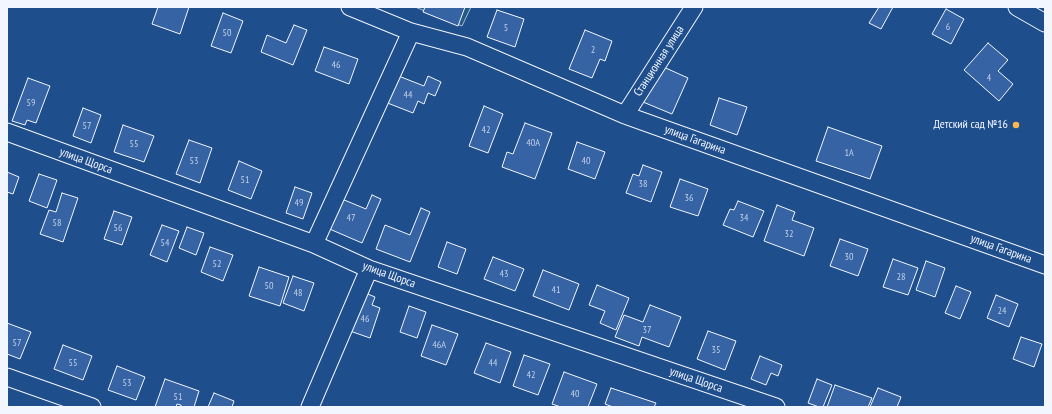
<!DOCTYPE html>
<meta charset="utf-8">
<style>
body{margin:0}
#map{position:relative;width:1052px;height:414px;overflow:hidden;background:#1f4e8c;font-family:"PT Sans Narrow",sans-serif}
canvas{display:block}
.frame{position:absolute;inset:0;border:8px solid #f2f6ff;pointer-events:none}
</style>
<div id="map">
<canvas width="1052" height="414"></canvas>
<div class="frame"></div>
</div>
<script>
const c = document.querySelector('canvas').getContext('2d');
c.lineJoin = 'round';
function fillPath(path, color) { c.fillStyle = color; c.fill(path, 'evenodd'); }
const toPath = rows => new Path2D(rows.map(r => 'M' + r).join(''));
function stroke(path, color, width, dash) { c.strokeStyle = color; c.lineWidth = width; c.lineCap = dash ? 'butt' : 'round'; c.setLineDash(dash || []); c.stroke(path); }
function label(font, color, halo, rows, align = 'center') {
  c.font = font + ' "PT Sans Narrow",sans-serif'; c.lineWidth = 3; c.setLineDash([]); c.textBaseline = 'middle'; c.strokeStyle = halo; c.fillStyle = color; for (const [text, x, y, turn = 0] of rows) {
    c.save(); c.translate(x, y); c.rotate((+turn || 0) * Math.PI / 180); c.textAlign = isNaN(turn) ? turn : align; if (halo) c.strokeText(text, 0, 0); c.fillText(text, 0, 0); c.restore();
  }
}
const green = toPath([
 [415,7,471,7,462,26,415,7]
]);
const building = toPath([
 [158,7,189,7,180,34,152,24,158,7],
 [425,7,465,7,458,26,423,12,425,7],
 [879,7,893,7,881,29,869,23,879,7],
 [946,9,964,19,951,44,932,34,946,9],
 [497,10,524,19,515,47,487,37,497,10],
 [223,13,243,21,231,53,211,46,223,13],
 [294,25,307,30,293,65,261,52,267,35,286,43,294,25],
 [585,30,612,41,605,61,600,59,592,78,569,69,585,30],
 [988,43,1008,60,998,71,1013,84,999,101,964,70,988,43],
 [324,47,358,59,349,84,315,71,324,47],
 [659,65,688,78,672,114,643,102,659,65],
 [396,75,424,86,428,76,441,82,435,96,428,93,424,104,418,101,413,113,385,102,396,75],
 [28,78,50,86,36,123,27,120,25,125,12,121,28,78],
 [719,98,747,107,737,135,710,125,719,98],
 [484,106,503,114,488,153,469,146,484,106],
 [83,108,101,115,91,143,73,136,83,108],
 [525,123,552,133,535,179,502,167,507,152,513,154,525,123],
 [123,125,154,136,144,162,114,152,123,125],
 [828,127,882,146,870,179,816,161,828,127],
 [189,140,212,148,200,183,176,174,189,140],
 [577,142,605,152,595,179,568,169,577,142],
 [239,161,262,171,251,199,228,190,239,161],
 [643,165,662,172,651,202,626,193,633,174,639,176,643,165],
 [7,172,19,177,13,194,7,192,7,193,7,172],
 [39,174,57,180,47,208,29,201,39,174],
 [680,179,708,189,698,216,670,207,680,179],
 [295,187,312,193,303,219,286,213,295,187],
 [62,193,78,198,63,242,40,234,49,210,56,212,62,193],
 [372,195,381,199,362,243,325,227,337,197,366,209,372,195],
 [738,201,764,211,753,237,723,225,730,209,734,210,738,201],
 [777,205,795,212,792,220,814,228,804,256,764,241,777,205],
 [421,208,430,212,410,262,376,249,385,225,410,235,421,208],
 [114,211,132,217,122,245,104,239,114,211],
 [162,225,179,231,167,262,150,255,162,225],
 [187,227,204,233,196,255,179,248,187,227],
 [840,239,868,249,858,276,830,266,840,239],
 [447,242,466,249,457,274,438,267,447,242],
 [210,247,233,255,223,281,201,272,210,247],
 [493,257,524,269,515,291,484,279,493,257],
 [893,259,918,268,908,295,883,287,893,259],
 [926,261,945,268,935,297,916,290,926,261],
 [259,267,289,277,280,306,249,296,259,267],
 [543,270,579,284,569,310,533,296,543,270],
 [293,276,314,283,304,311,283,303,293,276],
 [597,285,629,298,616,330,600,323,605,311,589,305,597,285],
 [956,286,971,292,960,319,945,313,956,286],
 [363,292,375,297,372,305,380,308,370,338,350,331,363,292],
 [996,295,1018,304,1009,327,987,318,996,295],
 [650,305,681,317,669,347,642,337,639,346,615,337,624,315,643,322,650,305],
 [409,306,426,312,417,338,400,332,409,306],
 [7,323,31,332,20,359,7,354,7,323],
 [432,325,458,334,446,365,421,356,432,325],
 [708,331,736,341,725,370,697,359,708,331],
 [1021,337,1042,344,1034,367,1013,359,1021,337],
 [486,343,511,352,500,383,474,373,486,343],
 [63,345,92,356,83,380,54,369,63,345],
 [524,355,550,364,538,395,513,386,524,355],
 [760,356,782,365,778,376,771,373,766,385,751,379,760,356],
 [117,366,145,377,136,400,108,390,117,366],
 [564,372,597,384,588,407,561,407,552,404,564,372],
 [165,379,199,391,194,407,181,407,181,405,177,404,176,407,155,407,165,379],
 [817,379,832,385,823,407,819,407,808,403,817,379],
 [835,385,872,398,868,407,827,407,835,385],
 [611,388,656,403,654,407,613,407,605,404,611,388],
 [878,388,901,397,897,407,870,407,878,388],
 [214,393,234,401,232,407,208,407,214,393]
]);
const street = toPath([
 [350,7,411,32,467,47,625,115,1045,265],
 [1017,7,1045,23],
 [625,115,694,7],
 [7,132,314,244,369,269,776,407],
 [314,244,411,32],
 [7,377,92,407],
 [310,407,369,269]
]);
const markers = [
 [1016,125,4,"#ffb74d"]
];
const numberNames = [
 ["6",948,27],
 ["5",506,28],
 ["50",227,33],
 ["2",593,50],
 ["46",336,65],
 ["4",989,78],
 ["44",408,95],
 ["59",31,103],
 ["57",87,126],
 ["42",486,130],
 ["40А",533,143],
 ["55",134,144],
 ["1А",849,153],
 ["53",194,161],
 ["40",586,161],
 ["51",245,180],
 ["38",643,184],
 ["36",689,198],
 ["49",299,203],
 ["47",351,218],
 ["34",744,218],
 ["58",57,223],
 ["56",118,228],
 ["32",789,234],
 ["54",165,243],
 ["30",849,257],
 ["52",217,264],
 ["43",504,274],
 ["28",901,277],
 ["50",269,286],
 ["41",556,290],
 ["48",298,293],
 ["24",1002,311],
 ["46",365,319],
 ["37",647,330],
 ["57",17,343],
 ["46А",439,345],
 ["35",716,350],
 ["55",73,363],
 ["44",493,363],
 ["42",531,375],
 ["53",127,383],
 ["40",575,394],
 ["51",178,397]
];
const streetNames = [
 ["Станционная улица",659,61,-57],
 ["улица Гагарина",695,140,20],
 ["улица Щорса",86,161,20],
 ["улица Гагарина",1001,249,20],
 ["улица Щорса",389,275,20],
 ["улица Щорса",696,380,19]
];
const poiNames = [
 ["Детский сад №16",1008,125]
];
fillPath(green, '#245a82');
stroke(green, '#a8bbd7', 1);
fillPath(building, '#3563a3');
stroke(building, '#f2f6ff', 1);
stroke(street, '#f2f6ff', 19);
stroke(street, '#1f4e8c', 17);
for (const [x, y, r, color] of markers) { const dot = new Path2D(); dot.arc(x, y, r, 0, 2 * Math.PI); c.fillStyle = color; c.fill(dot); stroke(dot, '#1f4e8c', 1.5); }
label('10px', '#c3d1e8', null, numberNames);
label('12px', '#f2f6ff', '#1f4e8c', streetNames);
label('12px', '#f2f6ff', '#1f4e8c', poiNames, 'right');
</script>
